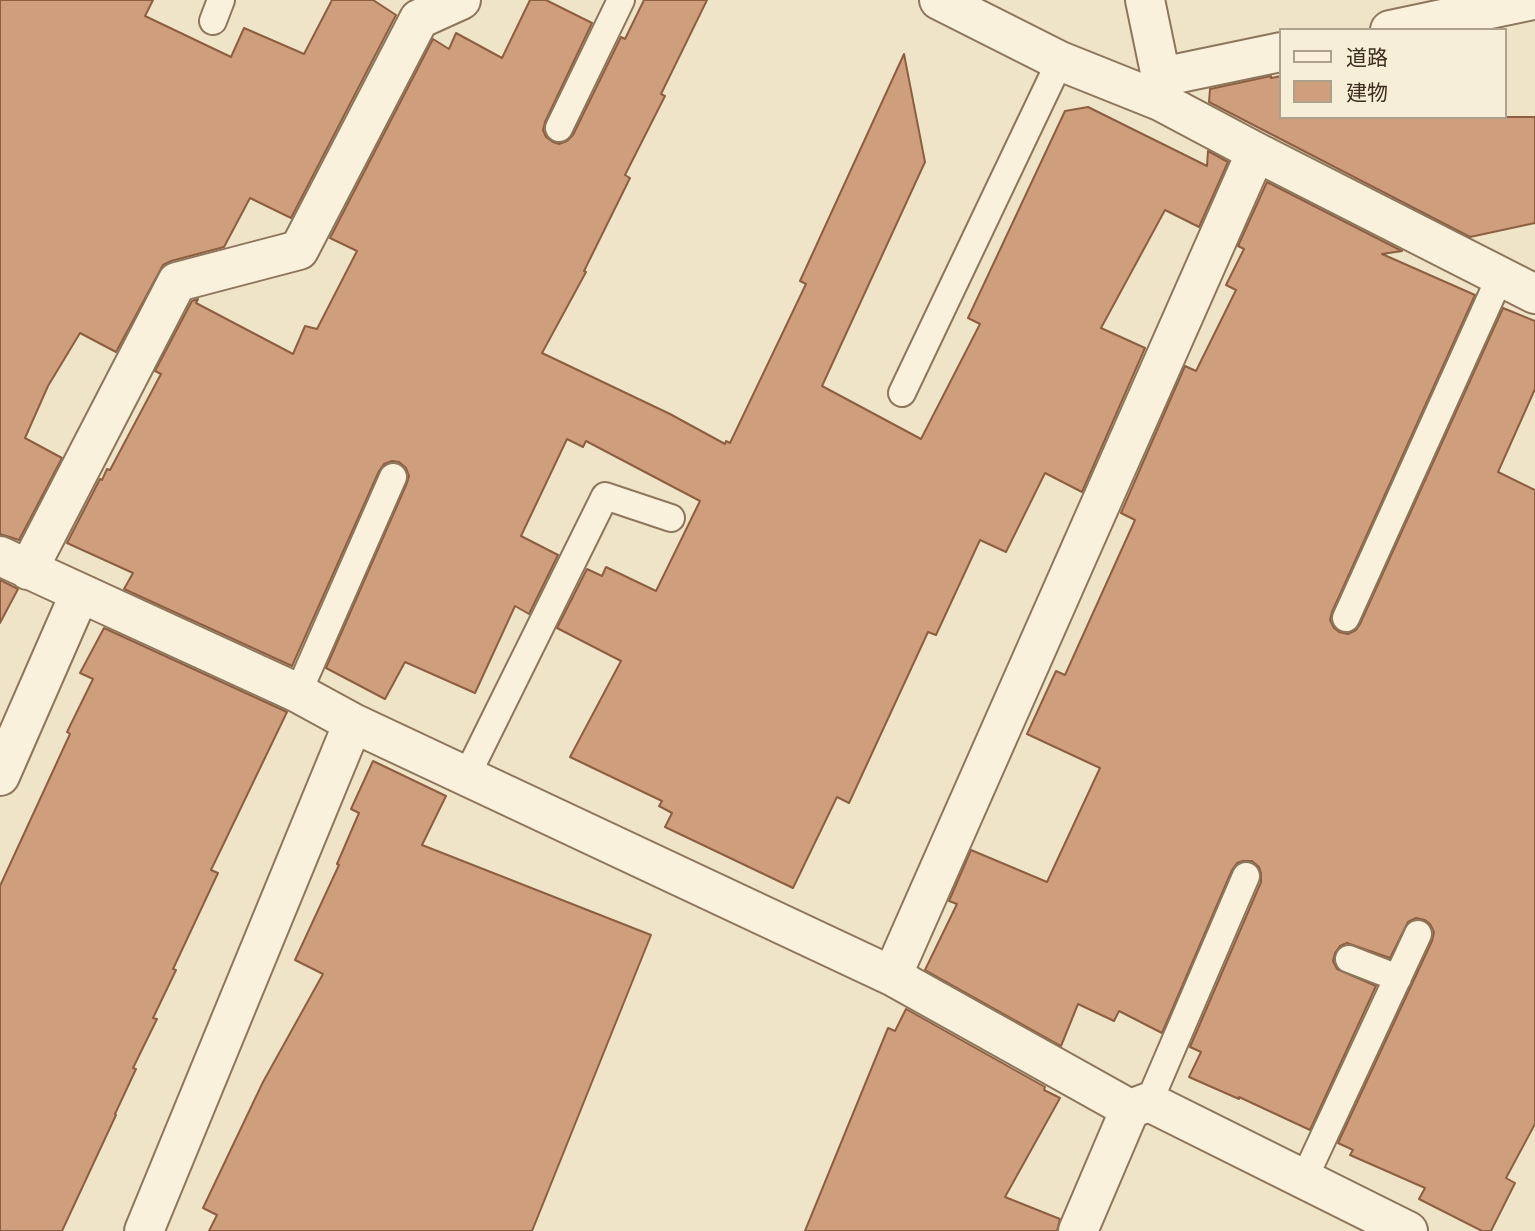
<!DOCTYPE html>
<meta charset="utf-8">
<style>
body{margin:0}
#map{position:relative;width:1535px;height:1231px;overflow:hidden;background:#f0e4c8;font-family:"Source Serif 4","Noto Sans JP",serif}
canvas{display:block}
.legend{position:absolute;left:1279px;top:28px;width:228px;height:91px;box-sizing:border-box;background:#f7eed8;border:2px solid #ada18e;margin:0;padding:9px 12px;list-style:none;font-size:21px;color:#3d2e20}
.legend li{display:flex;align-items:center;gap:14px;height:35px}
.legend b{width:35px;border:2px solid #ada18e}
</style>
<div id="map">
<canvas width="1535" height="1231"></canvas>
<ul class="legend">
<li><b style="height:9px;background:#faf1dc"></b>道路</li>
<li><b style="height:19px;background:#cf9f7d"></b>建物</li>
</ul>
</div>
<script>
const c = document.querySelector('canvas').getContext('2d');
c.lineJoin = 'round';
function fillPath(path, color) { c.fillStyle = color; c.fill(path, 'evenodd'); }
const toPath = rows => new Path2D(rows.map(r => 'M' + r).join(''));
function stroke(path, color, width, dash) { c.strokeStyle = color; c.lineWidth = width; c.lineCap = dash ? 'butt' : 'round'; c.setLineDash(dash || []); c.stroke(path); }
const building = toPath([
 [0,0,153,0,145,16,231,57,244,28,304,54,332,0,373,0,396,15,291,218,250,198,224,247,171,261,163,265,116,352,80,333,48,386,25,438,62,458,19,540,0,534,0,0],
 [530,0,546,0,592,23,545,122,543,130,546,137,553,142,559,144,567,141,573,135,621,37,625,39,644,0,707,0,661,94,665,96,625,175,630,178,584,271,586,272,542,353,670,414,725,444,726,441,730,443,806,284,800,281,904,54,925,162,822,386,921,439,980,324,968,318,1065,111,1088,107,1207,166,1208,151,1228,162,1199,227,1165,210,1101,328,1145,348,1082,492,1045,473,1006,552,980,540,936,635,928,632,849,803,837,797,793,888,665,827,672,813,659,806,662,801,570,757,621,661,557,628,587,569,602,576,606,567,656,591,700,501,586,441,583,447,567,439,521,536,558,555,529,614,515,606,475,693,405,662,385,699,326,668,407,483,409,476,406,468,399,462,392,461,384,464,379,471,292,666,124,589,133,573,67,543,100,479,102,480,107,469,110,470,161,374,155,371,192,301,198,299,196,303,293,354,305,326,317,329,357,251,330,238,433,39,449,49,456,33,502,58,530,0],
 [1271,76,1271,78,1281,76,1281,117,1535,117,1535,223,1470,237,1209,102,1210,89,1271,76],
 [1267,182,1402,251,1382,254,1475,295,1332,612,1330,620,1334,628,1339,632,1348,634,1356,630,1360,624,1503,308,1535,321,1535,389,1498,472,1535,490,1535,1124,1506,1178,1515,1183,1491,1231,1482,1231,1419,1199,1425,1188,1350,1155,1353,1150,1338,1143,1432,941,1434,932,1430,924,1425,920,1416,918,1408,922,1390,958,1347,943,1340,946,1335,953,1333,961,1337,969,1376,986,1310,1130,1239,1097,1239,1099,1189,1077,1201,1052,1190,1047,1261,882,1261,873,1259,867,1252,861,1243,861,1237,863,1232,870,1162,1033,1119,1011,1114,1021,1078,1004,1061,1046,925,970,957,904,949,901,971,850,1047,882,1100,768,1027,734,1056,671,1065,675,1135,520,1121,513,1185,366,1196,371,1236,290,1226,285,1244,249,1238,246,1267,182],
 [0,580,18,589,0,623,0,580],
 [104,628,287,712,211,870,218,873,173,969,176,970,153,1018,157,1019,133,1068,136,1069,115,1114,116,1115,62,1231,0,1231,0,886,70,734,67,732,93,679,80,673,104,628],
 [373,761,446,796,422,845,651,935,532,1231,209,1231,217,1215,203,1208,263,1082,323,974,295,960,339,865,337,864,359,813,351,809,373,761],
 [906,1009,1045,1087,1044,1090,1060,1098,1005,1197,1060,1219,1057,1231,805,1231,888,1028,895,1031,906,1009]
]);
const service = toPath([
 [213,21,221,0],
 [559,128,621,0],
 [902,393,1060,61],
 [1346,618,1500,277],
 [298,693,393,477],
 [467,775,605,496,671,518],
 [1349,959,1398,978],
 [1149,1102,1246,876],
 [1304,1179,1418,934]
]);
const minor = toPath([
 [939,0,1060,61,1160,101,1256,152,1535,294],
 [1145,0,1161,77,1160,101],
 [1390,30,1533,0],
 [1161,77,1281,52],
 [0,556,298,693,353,723,892,976,1130,1109,1149,1102,1408,1231],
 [28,570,177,282,299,250,419,19,461,0],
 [0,776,80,593],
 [892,976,1256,152],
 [144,1231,353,723],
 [1078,1231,1130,1109]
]);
fillPath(building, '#cf9f7d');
stroke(building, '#8d5f41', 2);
stroke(service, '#8d765c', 30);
stroke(minor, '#8d765c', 42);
stroke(service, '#faf1dc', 26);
stroke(minor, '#faf1dc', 38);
</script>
